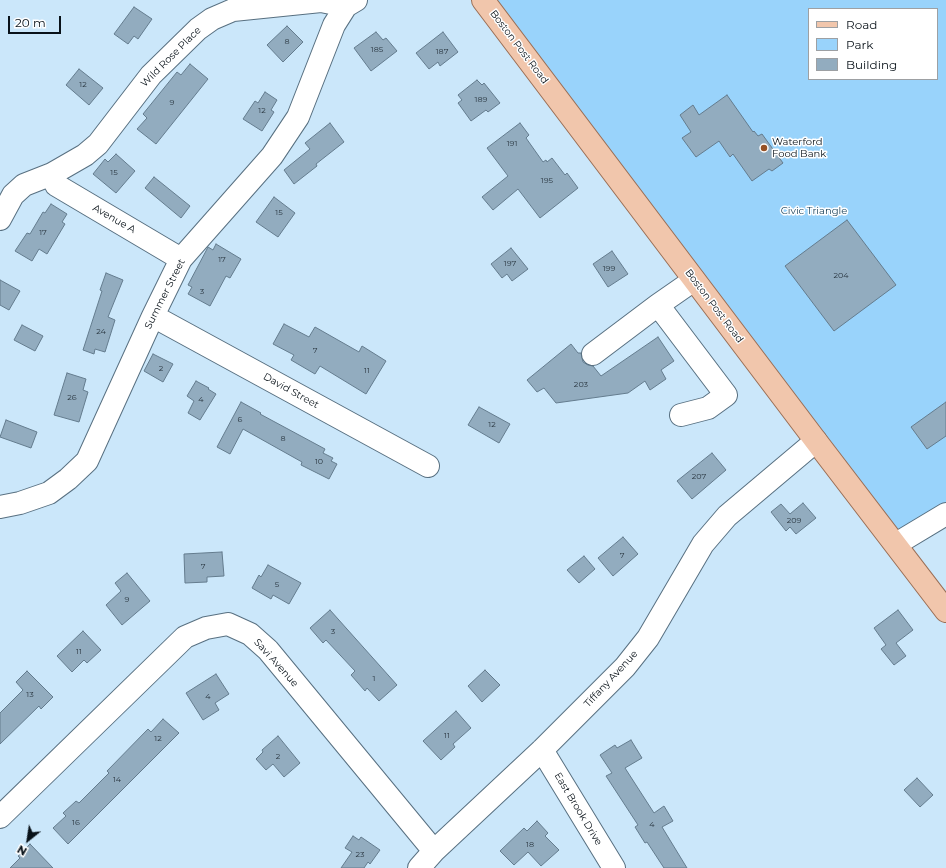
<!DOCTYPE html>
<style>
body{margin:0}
#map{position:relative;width:946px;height:868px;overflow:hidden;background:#cbe7fa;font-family:Montserrat,sans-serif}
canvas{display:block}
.legend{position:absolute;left:808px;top:8px;width:130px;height:72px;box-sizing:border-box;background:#fff;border:1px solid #9da0a3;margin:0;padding:5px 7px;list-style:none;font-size:12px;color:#091219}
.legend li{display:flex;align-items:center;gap:8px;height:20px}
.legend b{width:20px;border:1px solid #9da0a3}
.north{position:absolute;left:8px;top:820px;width:40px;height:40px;-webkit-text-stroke:3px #fff;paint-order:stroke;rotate:210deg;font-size:11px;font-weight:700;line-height:16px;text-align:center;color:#091219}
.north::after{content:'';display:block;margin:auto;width:14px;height:18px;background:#091219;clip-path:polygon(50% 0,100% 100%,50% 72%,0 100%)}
.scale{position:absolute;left:8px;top:16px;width:53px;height:18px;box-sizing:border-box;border:2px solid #091219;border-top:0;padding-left:5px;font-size:12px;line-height:14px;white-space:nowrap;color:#091219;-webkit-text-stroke:3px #fff;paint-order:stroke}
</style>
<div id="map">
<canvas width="946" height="868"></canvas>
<ul class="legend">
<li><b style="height:5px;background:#f1c6ac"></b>Road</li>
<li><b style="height:11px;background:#99d3fb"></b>Park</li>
<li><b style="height:11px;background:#92acbf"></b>Building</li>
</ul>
<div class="north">N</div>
<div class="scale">20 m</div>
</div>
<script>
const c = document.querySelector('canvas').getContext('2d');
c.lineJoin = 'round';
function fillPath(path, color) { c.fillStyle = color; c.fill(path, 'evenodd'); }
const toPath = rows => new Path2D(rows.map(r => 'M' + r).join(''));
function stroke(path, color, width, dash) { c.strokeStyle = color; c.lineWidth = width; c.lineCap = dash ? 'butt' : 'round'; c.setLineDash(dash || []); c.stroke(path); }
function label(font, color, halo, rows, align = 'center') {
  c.font = font + ' Montserrat,sans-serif'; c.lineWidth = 3; c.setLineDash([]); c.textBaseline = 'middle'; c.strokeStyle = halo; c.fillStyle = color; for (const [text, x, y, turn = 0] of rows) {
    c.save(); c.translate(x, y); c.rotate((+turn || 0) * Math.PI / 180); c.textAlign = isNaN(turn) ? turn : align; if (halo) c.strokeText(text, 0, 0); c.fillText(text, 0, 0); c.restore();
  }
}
const green = toPath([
 [497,0,946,0,946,509,896,544],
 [809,9,937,9,937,79,809,79]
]);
const building = toPath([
 [134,7,152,19,138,39,134,36,128,44,114,34,134,7],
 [287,26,303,42,283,62,267,45,287,26],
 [376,32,383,40,386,38,397,51,371,71,354,48,376,32],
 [443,32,458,52,440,66,438,62,429,69,416,53,443,32],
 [190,64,208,79,156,144,137,129,147,118,143,114,177,72,181,75,190,64],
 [79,69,103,88,89,105,66,85,79,69],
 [477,80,482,85,484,83,500,103,488,112,486,110,471,121,458,103,462,100,458,95,477,80],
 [265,92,277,100,271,110,274,112,262,131,243,119,255,101,258,103,265,92],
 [727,95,753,132,754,131,758,136,762,134,783,163,772,171,769,169,752,181,733,154,730,157,719,141,696,157,682,138,691,132,680,115,693,105,699,115,727,95],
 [330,123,344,142,316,164,317,166,294,184,284,170,310,149,305,143,330,123],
 [520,123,529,135,526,138,543,162,546,160,547,162,552,158,565,175,567,173,578,188,540,218,518,189,493,210,482,197,508,176,487,148,520,123],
 [116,154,135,171,116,193,93,174,105,159,108,162,116,154],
 [154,177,190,206,181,218,145,188,154,177],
 [274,197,295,213,278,237,256,222,274,197],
 [51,204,67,214,62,222,65,224,47,254,39,249,32,261,15,251,27,233,30,234,43,212,45,213,51,204],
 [847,220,896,285,834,331,785,266,847,220],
 [216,244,241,259,230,278,226,276,210,306,188,294,192,287,188,285,207,249,208,247,213,250,216,244],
 [511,248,528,269,512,281,507,274,502,278,491,264,511,248],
 [612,251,628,274,608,287,593,264,612,251],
 [106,273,123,280,108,317,115,320,105,352,95,349,94,354,83,350,102,291,100,290,106,273],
 [0,280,20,291,9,310,0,305,0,280],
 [284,324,309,337,315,327,359,352,362,346,386,361,366,394,320,366,315,374,291,360,294,355,273,344,284,324],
 [22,325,43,336,35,351,14,340,22,325],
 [658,337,674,361,661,370,666,379,650,390,645,381,628,393,556,403,544,388,537,392,527,380,571,344,578,353,581,353,583,362,588,365,593,366,601,376,658,337],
 [153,354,173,364,163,382,144,371,153,354],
 [67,373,86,379,83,390,88,392,79,422,54,415,67,373],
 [196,381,209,388,208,389,216,394,200,420,188,413,194,401,187,396,196,381],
 [241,402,261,413,260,414,325,449,323,453,333,458,331,461,337,464,329,479,301,465,302,462,243,429,230,454,217,447,241,402],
 [946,402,946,436,927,449,911,427,946,402],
 [479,407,510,424,499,443,468,425,479,407],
 [6,420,37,432,31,448,0,437,6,420],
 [712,453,726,470,692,499,677,481,712,453],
 [803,503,816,518,796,534,790,527,786,531,771,512,781,504,790,514,803,503],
 [623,537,638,554,613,576,598,558,623,537],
 [222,552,224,576,207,577,207,582,185,583,184,554,222,552],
 [584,556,595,569,579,583,567,570,584,556],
 [268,565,301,583,289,604,273,595,271,599,252,588,259,575,261,577,268,565],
 [127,573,150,601,122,625,106,605,121,591,115,583,127,573],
 [330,610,397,685,379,701,367,688,365,691,351,675,355,671,326,640,323,643,310,628,330,610],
 [898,610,913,630,896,643,906,656,894,665,881,649,886,645,874,628,898,610],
 [83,631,101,650,87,663,84,660,72,672,57,656,83,631],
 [485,670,500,685,482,702,468,686,485,670],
 [27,671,53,697,41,709,39,706,0,744,0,713,23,690,16,682,27,671],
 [216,674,229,694,215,703,219,710,203,720,186,693,216,674],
 [456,711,471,728,453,744,455,747,441,760,423,741,456,711],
 [163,719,179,733,68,844,53,828,66,816,63,813,76,801,79,803,109,773,107,771,148,729,151,732,163,719],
 [278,736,300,763,284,777,273,764,266,770,256,759,263,752,262,750,278,736],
 [631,740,642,758,625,768,654,813,664,806,673,821,662,827,687,868,664,868,647,842,645,843,635,827,638,825,606,776,612,773,600,755,615,745,617,748,631,740],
 [917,778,933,795,920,807,904,790,917,778],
 [537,821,548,833,545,836,559,850,541,866,528,852,514,865,500,851,524,828,527,831,537,821],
 [353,836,359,840,361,837,380,850,370,864,368,862,364,868,341,868,352,852,345,848,353,836],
 [30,844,53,868,10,868,20,858,18,856,30,844]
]);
const minor = toPath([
 [52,174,56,185,181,259],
 [0,219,13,195,24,185,52,174,85,155,98,144,151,75,198,29,212,19,233,10,321,1,346,6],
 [658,305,726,395,708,408,681,415],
 [153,316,428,466],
 [593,354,658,305,694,280],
 [0,507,20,503,49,493,68,479,87,461,153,316,181,259,272,156,298,117,334,25,346,6,356,0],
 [896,544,946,514],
 [542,750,614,868],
 [0,817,185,637,206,628,228,624,250,634,268,650,434,851],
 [419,868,434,851,542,750,625,667,648,638,703,544,727,516,816,441]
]);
const major = toPath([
 [483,0,816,441,946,611]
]);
const markers = [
 [764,148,4,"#965125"]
];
const numberNames = [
 ["8",287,42],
 ["185",377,50],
 ["187",442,52],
 ["12",83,85],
 ["189",481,100],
 ["9",172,103],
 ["12",262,111],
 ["191",512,144],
 ["15",114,173],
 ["195",547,181],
 ["15",279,213],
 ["17",43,233],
 ["17",222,260],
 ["197",510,264],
 ["199",609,269],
 ["204",841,276],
 ["3",202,292],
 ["24",101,332],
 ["7",315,351],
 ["2",161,369],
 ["11",367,371],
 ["203",581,385],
 ["26",72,398],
 ["4",201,400],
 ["6",240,420],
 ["12",492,425],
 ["8",283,439],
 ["10",319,462],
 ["207",699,477],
 ["209",794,521],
 ["7",622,556],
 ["7",203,567],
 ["5",277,585],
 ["9",127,600],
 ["3",333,632],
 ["11",79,652],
 ["1",374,679],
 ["13",30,695],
 ["4",208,697],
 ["11",447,736],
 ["12",158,739],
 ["2",278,757],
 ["14",117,780],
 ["16",76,823],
 ["4",652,825],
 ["18",530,845],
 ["23",360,855]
];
const streetNames = [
 ["Boston Post Road",519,47,53],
 ["Wild Rose Place",171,57,-45],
 ["Avenue A",114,219,30],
 ["Summer Street",165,294,-63],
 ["Boston Post Road",714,306,53],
 ["David Street",291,391,29],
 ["Savi Avenue",276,663,48],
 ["Tiffany Avenue",611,679,-47],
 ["East Brook Drive",578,809,59]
];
const poiNames = [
 ["Waterford",772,142],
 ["Food Bank",772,154]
];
const parkNames = [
 ["Civic Triangle",814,211]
];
fillPath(green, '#99d3fb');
fillPath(building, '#92acbf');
stroke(building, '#647c8e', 1);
stroke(minor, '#587081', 24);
stroke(major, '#9a6e55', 24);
stroke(minor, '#fff', 22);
stroke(major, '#f1c6ac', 22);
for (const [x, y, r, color] of markers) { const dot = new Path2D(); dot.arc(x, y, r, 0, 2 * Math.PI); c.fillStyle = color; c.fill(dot); stroke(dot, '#fff', 1.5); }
label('8px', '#2b3842', null, numberNames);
label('10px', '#091219', '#fff', streetNames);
label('10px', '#091219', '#fff', poiNames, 'left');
label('10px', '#1b425a', '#fff', parkNames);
</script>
